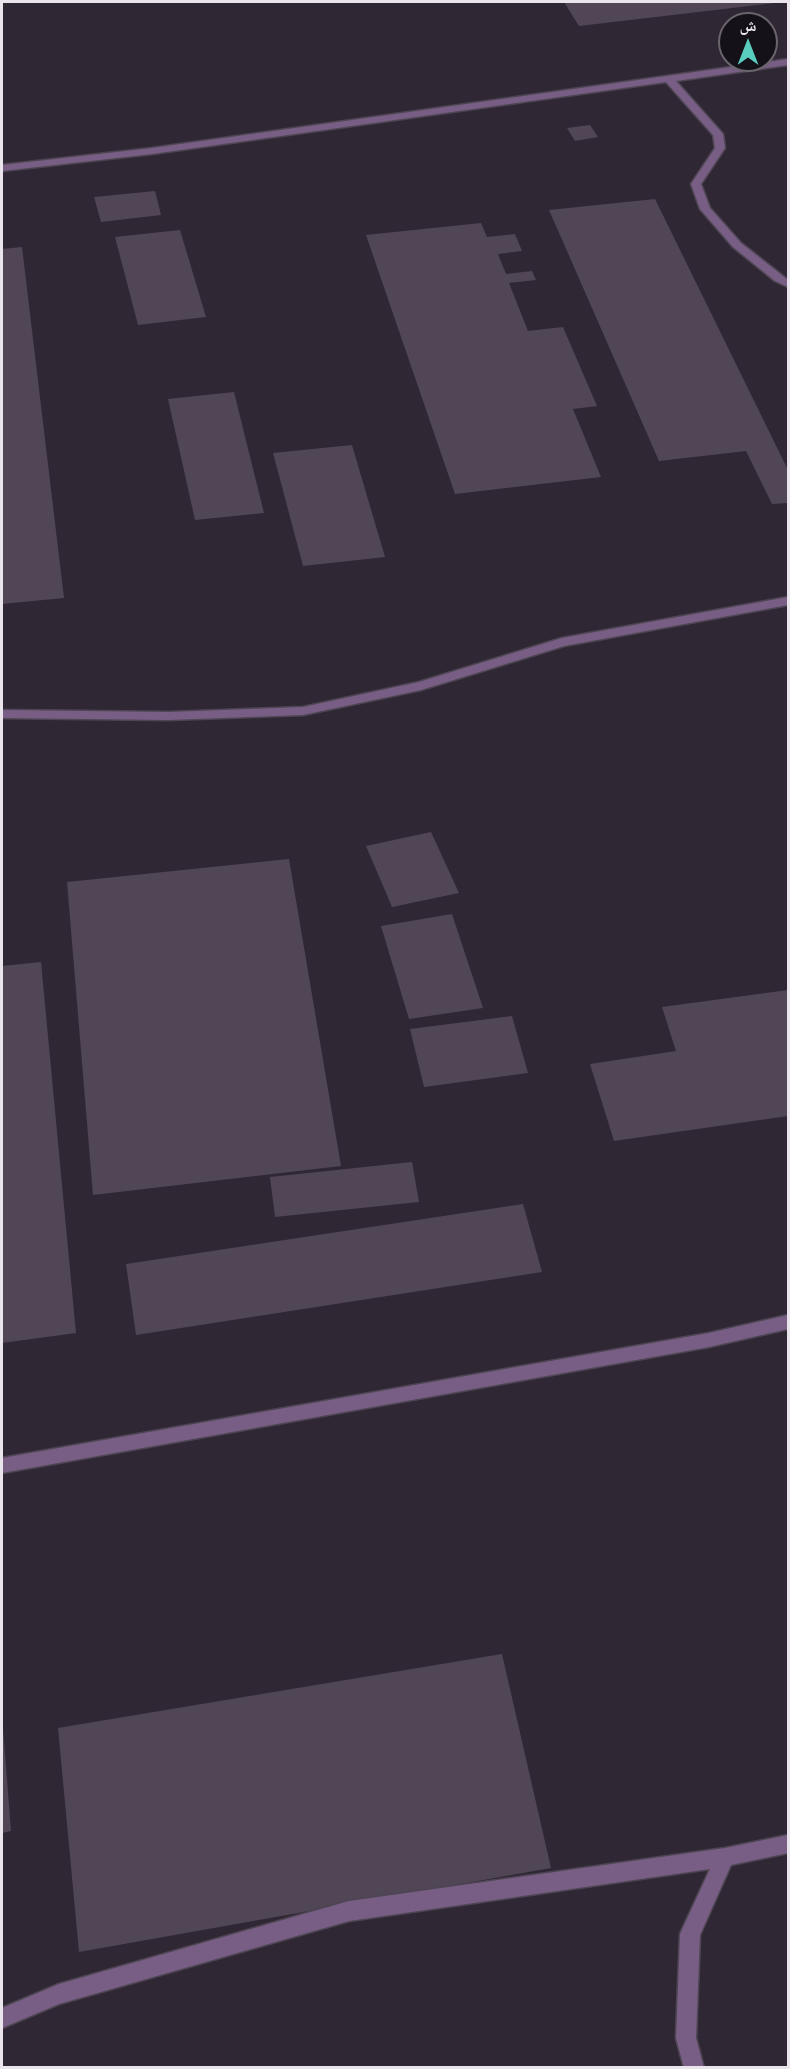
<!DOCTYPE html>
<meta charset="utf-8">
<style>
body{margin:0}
#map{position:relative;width:790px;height:2069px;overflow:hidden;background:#302735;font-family:"Fira Sans","Noto Naskh Arabic",sans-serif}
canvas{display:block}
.frame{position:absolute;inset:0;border:3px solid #eae4ed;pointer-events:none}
.north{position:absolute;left:718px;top:12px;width:60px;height:60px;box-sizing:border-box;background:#151118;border:2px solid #6a656d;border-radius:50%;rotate:0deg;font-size:16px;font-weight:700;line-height:24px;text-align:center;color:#eae4ed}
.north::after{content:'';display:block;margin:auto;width:21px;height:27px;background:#59cebf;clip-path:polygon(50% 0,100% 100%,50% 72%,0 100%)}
</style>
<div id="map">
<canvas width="790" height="2069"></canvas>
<div class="frame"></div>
<div class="north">ش</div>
</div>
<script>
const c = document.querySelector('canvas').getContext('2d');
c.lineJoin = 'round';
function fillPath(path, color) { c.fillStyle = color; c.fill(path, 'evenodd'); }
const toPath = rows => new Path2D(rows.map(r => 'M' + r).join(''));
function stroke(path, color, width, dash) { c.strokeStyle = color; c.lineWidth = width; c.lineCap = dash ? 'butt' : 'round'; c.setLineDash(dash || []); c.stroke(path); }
const building = toPath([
 [564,2,775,2,775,3,579,26],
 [590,125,598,137,575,141,567,128],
 [155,191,161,215,101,222,94,197],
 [655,199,788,470,788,503,772,504,746,451,659,461,549,210],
 [481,223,487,237,515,234,522,251,498,254,506,274,532,271,536,280,509,283,528,331,563,327,597,406,573,409,601,477,455,494,366,235],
 [180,230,206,317,138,325,115,237],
 [22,247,64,598,2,604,2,249],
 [234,392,264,513,195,520,168,399],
 [352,445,385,557,303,566,273,453],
 [431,832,459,893,392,907,366,846],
 [289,859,341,1166,93,1195,67,882],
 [452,914,483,1008,409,1019,381,926],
 [41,962,76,1333,2,1343,2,966],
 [788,990,788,1116,614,1141,590,1064,676,1051,662,1007],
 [512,1016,528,1073,424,1087,410,1029],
 [412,1162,419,1202,275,1217,270,1177],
 [523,1204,542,1272,136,1335,126,1264],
 [502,1654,551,1868,79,1952,58,1728],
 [2,1715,11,1831,2,1833]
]);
const lane = toPath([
 [788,59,788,65,676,81,723,134,725,148,701,184,710,208,741,243,788,280,788,287,775,281,733,247,700,209,691,184,715,148,713,135,666,82,152,154,2,171,2,165,152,148,788,59],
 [788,597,788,605,564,646,421,690,303,715,169,720,2,718,2,710,169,712,303,707,419,682,562,638,788,597],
 [788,1315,788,1329,709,1347,2,1473,2,1458,709,1333,788,1315],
 [788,1835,788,1853,731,1865,700,1935,696,2038,704,2068,684,2068,676,2038,680,1934,710,1869,349,1921,59,2004,2,2028,2,2008,59,1984,349,1901,725,1848,788,1835]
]);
fillPath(building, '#504656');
stroke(lane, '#4e4552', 3);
fillPath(lane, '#785e85');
</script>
